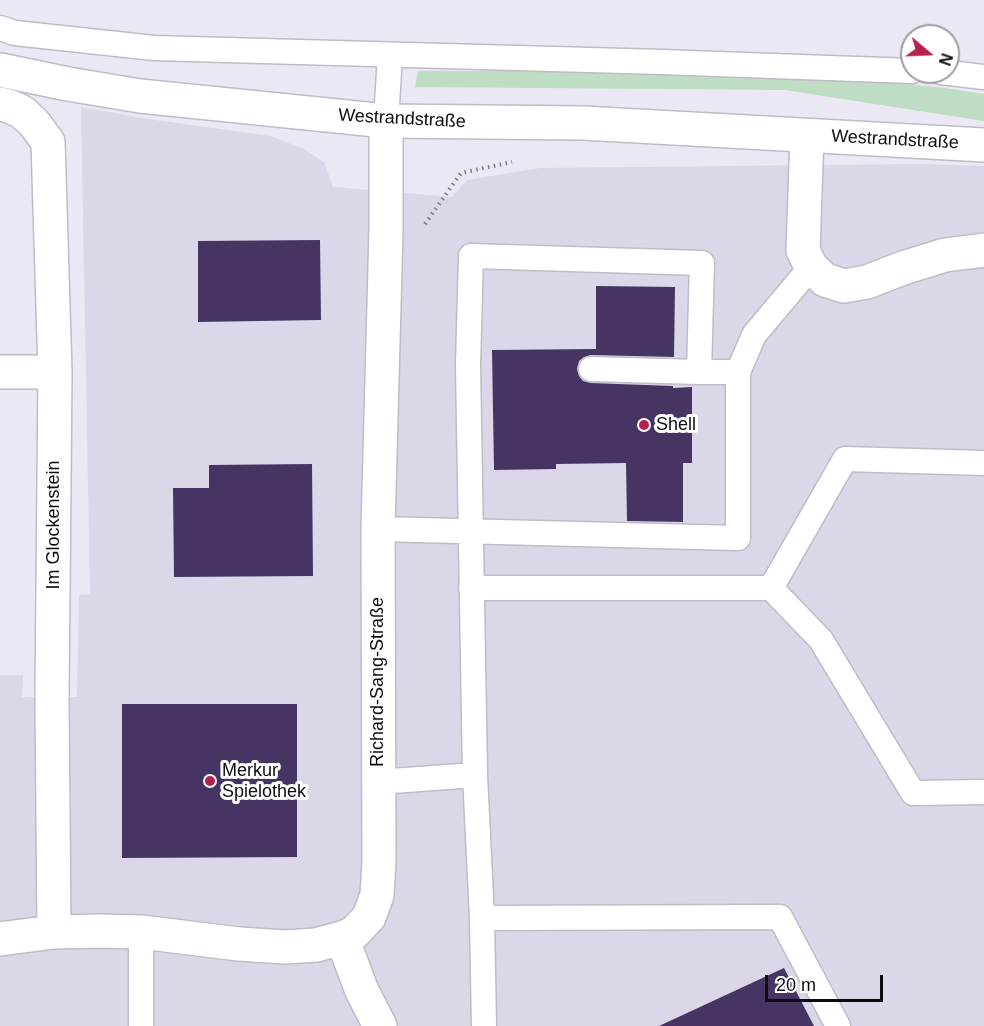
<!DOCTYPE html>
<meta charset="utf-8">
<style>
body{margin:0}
#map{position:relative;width:984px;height:1026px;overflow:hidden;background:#ebe7f4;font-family:Arial,sans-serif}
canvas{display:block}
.north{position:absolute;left:900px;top:24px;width:60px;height:60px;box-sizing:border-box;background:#fff;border:2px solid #9e9d9f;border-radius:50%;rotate:109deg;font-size:16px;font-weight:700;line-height:24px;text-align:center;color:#0c0b0f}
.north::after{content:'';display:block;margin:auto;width:21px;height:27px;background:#b3224e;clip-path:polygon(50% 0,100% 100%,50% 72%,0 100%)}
.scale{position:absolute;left:765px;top:975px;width:118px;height:27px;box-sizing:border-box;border:3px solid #0c0b0f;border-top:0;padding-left:8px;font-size:18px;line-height:21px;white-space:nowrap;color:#0c0b0f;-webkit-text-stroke:4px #fff;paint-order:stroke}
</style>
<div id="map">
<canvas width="984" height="1026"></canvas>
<div class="north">N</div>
<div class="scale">20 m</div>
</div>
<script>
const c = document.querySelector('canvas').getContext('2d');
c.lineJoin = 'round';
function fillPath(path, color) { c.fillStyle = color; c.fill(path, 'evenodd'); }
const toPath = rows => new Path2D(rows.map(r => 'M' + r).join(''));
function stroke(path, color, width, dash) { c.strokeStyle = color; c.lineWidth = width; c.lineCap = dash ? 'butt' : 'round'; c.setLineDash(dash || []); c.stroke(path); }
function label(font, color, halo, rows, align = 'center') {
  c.font = font + ' Arial,sans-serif'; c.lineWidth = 6; c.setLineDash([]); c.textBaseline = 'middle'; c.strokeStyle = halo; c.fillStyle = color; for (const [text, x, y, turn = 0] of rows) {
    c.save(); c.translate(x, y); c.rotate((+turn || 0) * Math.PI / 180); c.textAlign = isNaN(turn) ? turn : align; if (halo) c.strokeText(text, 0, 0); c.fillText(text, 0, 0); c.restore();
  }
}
const built = toPath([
 [81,107,148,119,270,136,304,149,324,162,333,187,452,197,467,180,540,168,920,164,984,166,984,1026,0,1026,0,675,23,675,22,697,77,697,79,595,90,594]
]);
const green = toPath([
 [418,71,678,71,809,75,945,88,984,94,984,121,785,90,415,87]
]);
const building = toPath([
 [320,240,321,320,198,322,198,241],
 [596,286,675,287,674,357,591,355,584,357,579,361,577,369,579,376,583,381,591,383,673,386,673,388,692,387,692,463,683,463,683,522,627,521,626,463,556,464,556,469,494,470,492,350,596,349],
 [312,464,313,576,174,577,173,488,209,488,209,465],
 [122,704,297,704,297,857,122,858],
 [784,968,814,1026,659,1026]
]);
const path = toPath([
 [425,224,461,173,512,162]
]);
const lane = toPath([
 [0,28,15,33,154,48,662,62,912,71],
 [941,72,984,77],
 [386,121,390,55],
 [591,369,699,372,738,372],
 [378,529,738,538,738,372,754,335,811,267],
 [471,588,771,588,821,640,913,793,984,792],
 [771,588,845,459,984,463],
 [475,775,482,918,484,1026],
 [378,782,475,775,468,365,471,256,702,263,699,372],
 [482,918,780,917,838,1026],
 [141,932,141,1026]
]);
const street = toPath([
 [0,104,9,106,22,112,34,123,48,142,55,372,52,697,54,932],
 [807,136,803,250,811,267,825,280,844,286,867,282,903,268,945,255,984,250],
 [0,372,55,372],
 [342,938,362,991,380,1026],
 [0,939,54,932,99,931,141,932,239,944,285,947,316,945,342,938,354,933,369,917,377,895,379,862,378,529,386,230,386,121]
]);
const secondary = toPath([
 [0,70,68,84,140,96,386,121,583,123,984,145]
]);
const markers = [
 [644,425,6,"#b3224e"],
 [210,781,6,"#b3224e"]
];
const streetNames = [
 ["Westrandstraße",402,119,3],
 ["Westrandstraße",895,140,3],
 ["Im Glockenstein",54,525,-90],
 ["Richard-Sang-Straße",378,682,-90]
];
const poiNames = [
 ["Shell",656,425],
 ["Merkur",222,771],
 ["Spielothek",222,792]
];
fillPath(built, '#dbd7e9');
fillPath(green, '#beddc3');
fillPath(building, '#463563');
stroke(lane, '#bfbbc7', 27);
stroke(street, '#bfbbc7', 36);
stroke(secondary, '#bfbbc7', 36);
stroke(path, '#7b7981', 4, [1.5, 4.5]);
stroke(lane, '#fff', 24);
stroke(street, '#fff', 33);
stroke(secondary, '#fff', 33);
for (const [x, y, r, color] of markers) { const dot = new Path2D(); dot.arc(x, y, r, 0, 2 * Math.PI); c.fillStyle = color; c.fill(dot); stroke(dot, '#fff', 2); }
label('18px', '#0c0b0f', '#fff', streetNames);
label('18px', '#0c0b0f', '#fff', poiNames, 'left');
</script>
